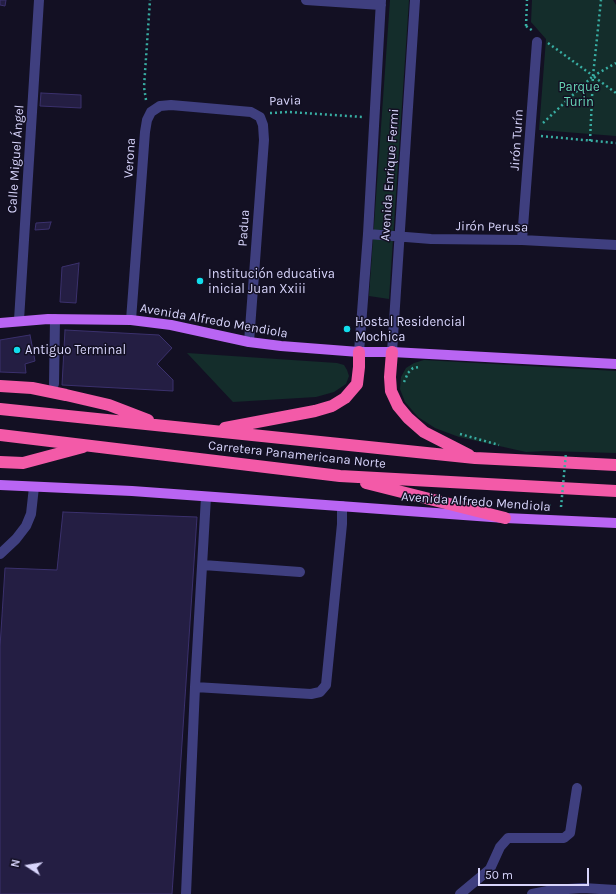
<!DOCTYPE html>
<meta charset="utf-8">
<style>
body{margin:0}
#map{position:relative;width:616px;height:894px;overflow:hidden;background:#131023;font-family:Karla,sans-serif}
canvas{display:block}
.north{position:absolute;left:8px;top:846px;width:40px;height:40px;-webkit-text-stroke:3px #131023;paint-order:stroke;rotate:282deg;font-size:11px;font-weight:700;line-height:16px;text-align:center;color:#d8d5fc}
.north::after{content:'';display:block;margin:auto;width:14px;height:18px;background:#d8d5fc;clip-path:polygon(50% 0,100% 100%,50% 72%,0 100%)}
.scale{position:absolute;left:478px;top:868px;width:111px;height:18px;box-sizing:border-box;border:2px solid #d8d5fc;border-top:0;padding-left:5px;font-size:12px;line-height:14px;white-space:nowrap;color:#d8d5fc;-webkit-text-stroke:3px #131023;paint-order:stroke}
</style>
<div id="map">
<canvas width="616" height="894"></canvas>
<div class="north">N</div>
<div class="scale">50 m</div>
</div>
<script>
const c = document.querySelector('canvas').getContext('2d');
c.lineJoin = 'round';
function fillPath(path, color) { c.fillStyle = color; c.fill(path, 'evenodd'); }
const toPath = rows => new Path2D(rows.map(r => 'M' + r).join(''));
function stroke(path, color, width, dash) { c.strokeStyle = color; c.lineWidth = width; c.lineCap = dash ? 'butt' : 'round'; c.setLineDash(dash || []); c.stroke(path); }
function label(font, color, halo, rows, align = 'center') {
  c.font = font + ' Karla,sans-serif'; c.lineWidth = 3; c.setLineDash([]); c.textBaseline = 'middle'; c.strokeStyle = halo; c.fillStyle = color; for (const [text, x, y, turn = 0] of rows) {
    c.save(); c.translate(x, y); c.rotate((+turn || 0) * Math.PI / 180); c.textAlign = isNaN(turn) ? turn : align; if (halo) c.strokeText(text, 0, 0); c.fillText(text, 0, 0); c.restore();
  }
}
const green = toPath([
 [390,0,409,0,389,299,369,296],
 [532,0,613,0,616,5,616,136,539,130,546,39,531,22],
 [187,353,337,363,344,365,347,370,349,376,346,384,334,392,316,397,233,402],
 [424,360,616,371,616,453,546,451,526,452,459,437,435,428,418,417,405,402,400,389,401,377,406,368,414,363]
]);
const building = toPath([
 [0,0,6,0,5,6,0,5,0,0],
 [41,93,81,95,81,108,40,106,41,93],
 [51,222,49,229,35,230,36,223,51,222],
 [79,263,76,303,60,302,62,267,79,263],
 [65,330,159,335,172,348,157,364,173,380,173,391,62,385,65,330],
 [30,335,35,361,25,364,26,373,0,372,0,340,30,335],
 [63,512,197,517,172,894,0,894,0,647,5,568,57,570,63,512]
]);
const path = toPath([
 [526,26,533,31],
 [526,26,527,0],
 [548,43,592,75],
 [593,76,616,63],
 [146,100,144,87,150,0],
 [270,113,289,112,363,117],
 [543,123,593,76,616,93],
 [541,136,616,143],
 [590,141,593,76,601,0],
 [404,382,408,373,413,368,419,367],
 [460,434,499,445],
 [531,507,531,505,552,506]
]);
const minor = toPath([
 [306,0,381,5],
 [368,234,431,239,522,240,616,245],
 [522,240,537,42],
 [19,320,39,0],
 [131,320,145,132,147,120,151,112,160,106,171,105,251,112,260,117,263,125,264,140,249,342],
 [359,352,368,234,381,0],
 [392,352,415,0],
 [54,384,55,319],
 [0,554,16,539,26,526,31,514,34,487],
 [203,565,300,572],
 [195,687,311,694,320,692,326,685,342,524,342,506],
 [186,894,195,687,206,497],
 [460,894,490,869,500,847,508,838,564,838,570,833,577,788],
 [532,894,553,890,583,888,616,890]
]);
const major = toPath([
 [0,323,48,319,131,320,171,325,249,342,281,346,359,352,392,352,616,364],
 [0,485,132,491,505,518,616,523]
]);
const highway = toPath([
 [392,352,390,377,391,391,398,406,408,418,424,432,469,455],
 [0,386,32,388,66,395,109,405,148,420],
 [0,409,475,458,616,465],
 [225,428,315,411,332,406,345,398,357,384,359,367,359,352],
 [0,435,340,476,616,491],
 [0,462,23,463,83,447],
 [366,483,505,518]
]);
const pathBridge = toPath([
 [561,507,566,453]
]);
const markers = [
 [200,281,4,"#12ddec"],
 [347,329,4,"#12ddec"],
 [17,350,4,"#12ddec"]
];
const parkNames = [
 ["Parque",579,87],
 ["Turin",579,102]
];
const streetNames = [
 ["Pavia",285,101,-2],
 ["Jirón Turín",517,140,-86],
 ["Verona",130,158,-86],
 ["Calle Miguel Ángel",16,159,-86],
 ["Avenida Enrique Fermi",390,175,-86],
 ["Jirón Perusa",492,227,1],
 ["Padua",244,228,-86],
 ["Avenida Alfredo Mendiola",214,321,10],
 ["Carretera Panamericana Norte",297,455,6],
 ["Avenida Alfredo Mendiola",476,502,4]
];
const poiNames = [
 ["Institución educativa",208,274],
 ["inicial Juan Xxiii",208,289],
 ["Hostal Residencial",355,322],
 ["Mochica",355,337],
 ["Antiguo Terminal",25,350]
];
fillPath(green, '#142d2b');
fillPath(building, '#241e43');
stroke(building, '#3b316d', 1);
stroke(path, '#38ada2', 2.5, [2, 3]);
stroke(minor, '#3f3f7f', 10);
stroke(major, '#b965f3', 10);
stroke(highway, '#f35aa8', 12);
stroke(pathBridge, '#38ada2', 2.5, [2, 3]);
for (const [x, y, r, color] of markers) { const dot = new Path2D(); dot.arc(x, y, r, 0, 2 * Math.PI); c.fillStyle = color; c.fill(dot); stroke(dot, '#131023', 1.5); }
label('13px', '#67d7b7', '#131023', parkNames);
label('13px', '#d8d5fc', '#131023', streetNames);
label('13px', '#d8d5fc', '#131023', poiNames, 'left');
</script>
